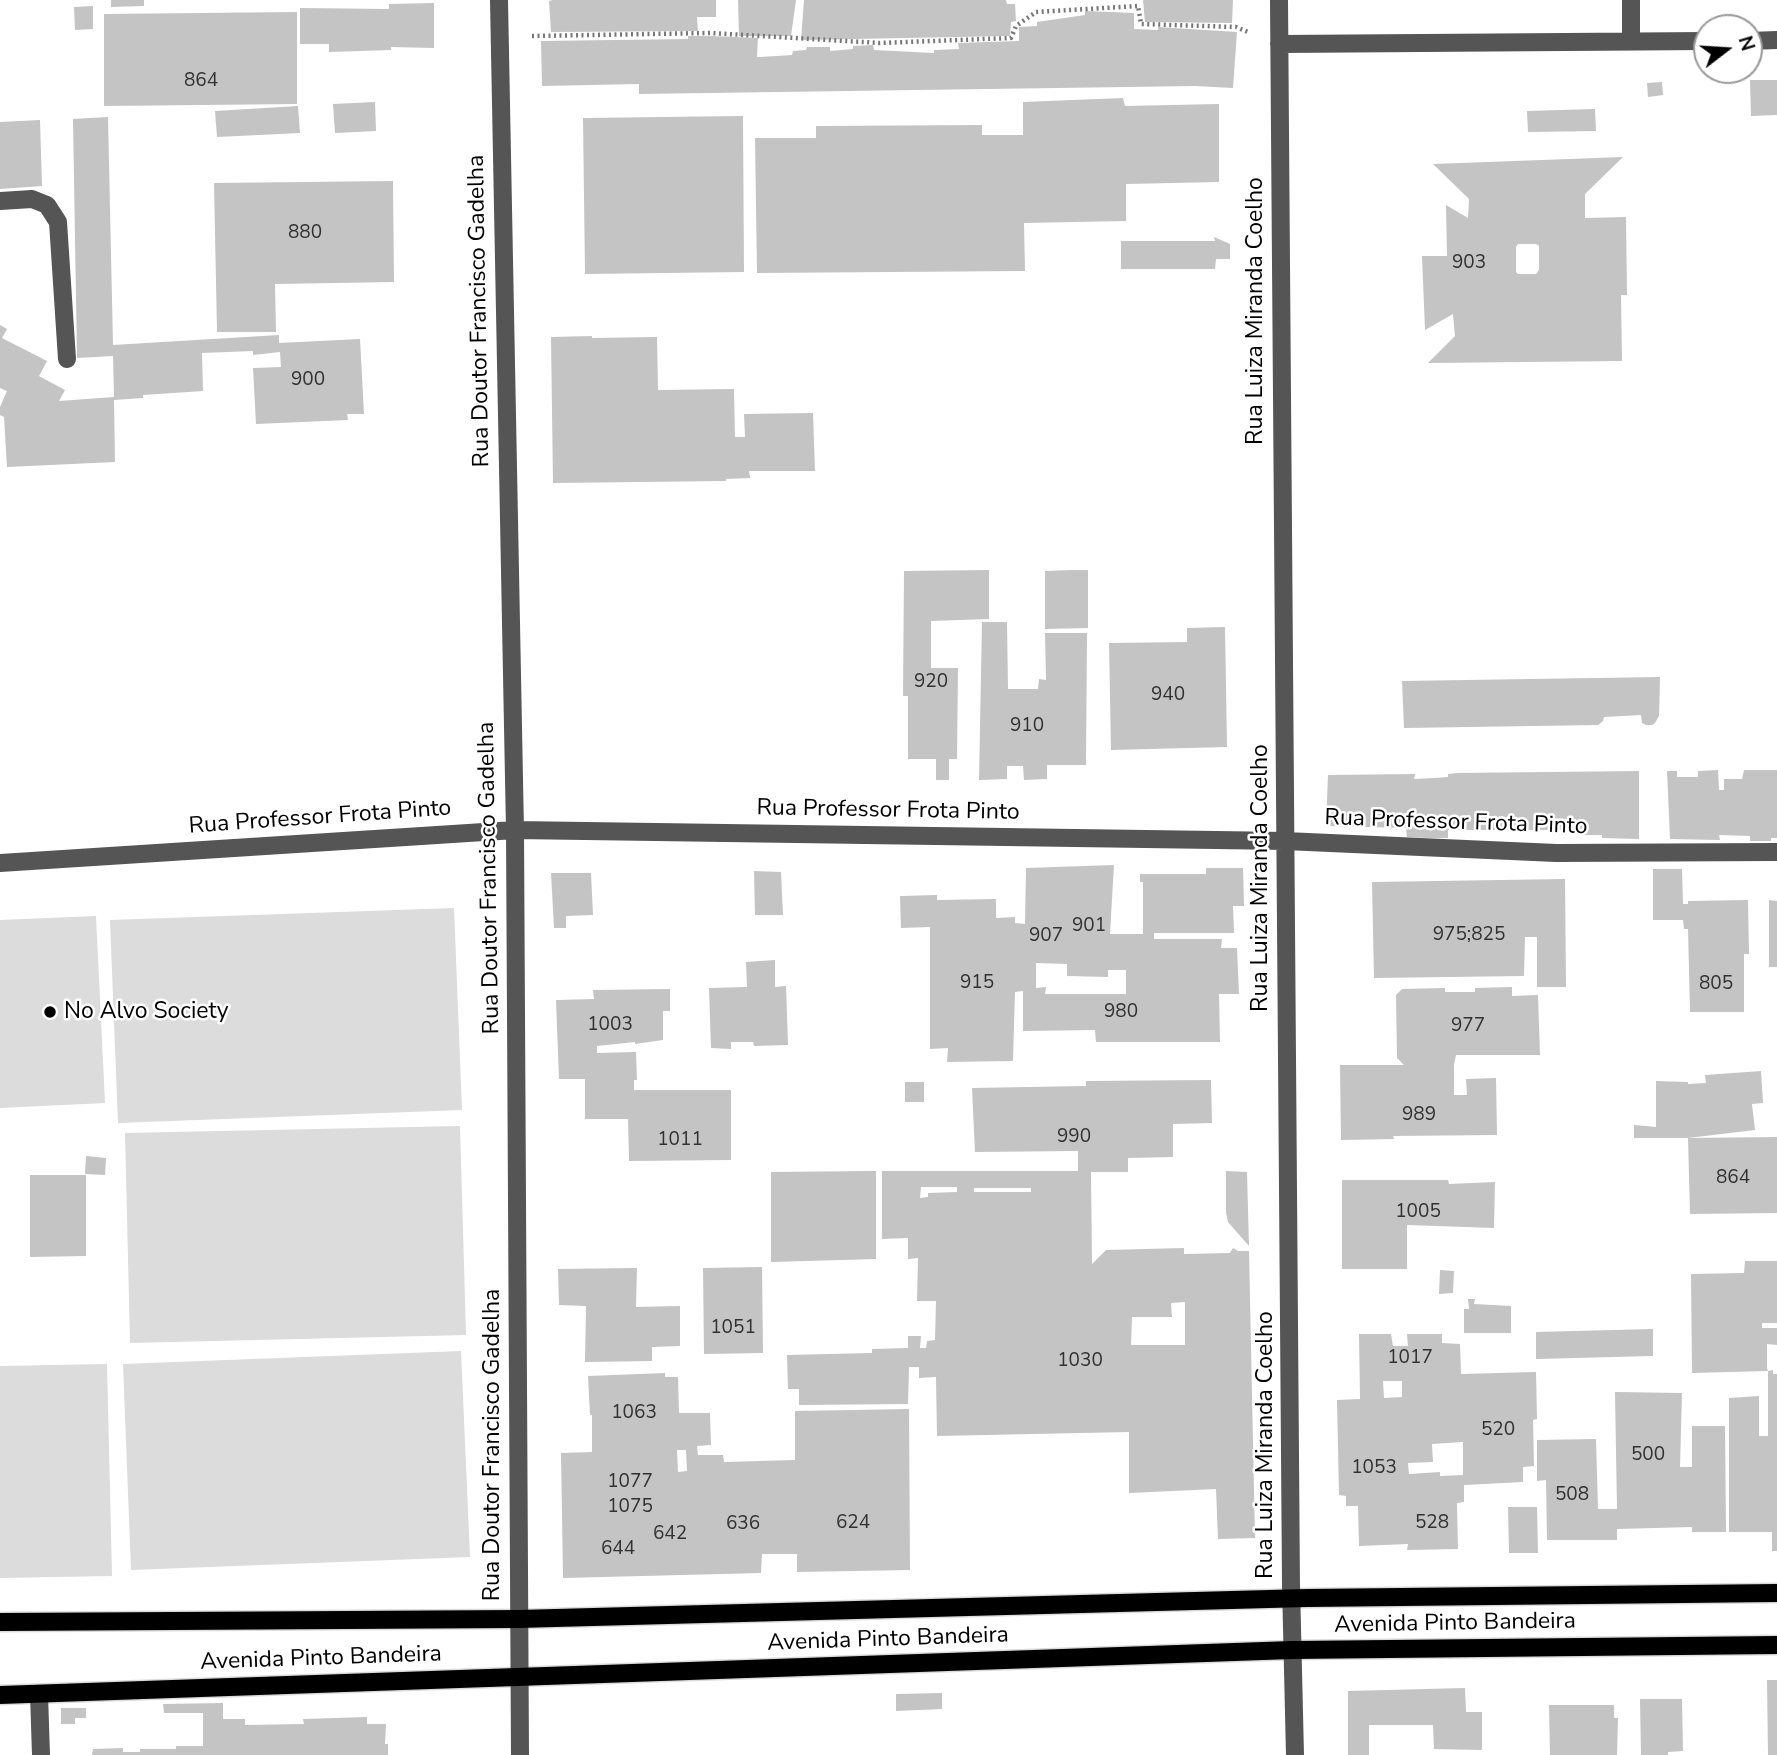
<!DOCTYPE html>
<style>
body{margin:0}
#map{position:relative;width:1777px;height:1755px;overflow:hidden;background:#fff;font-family:"Nunito Sans",sans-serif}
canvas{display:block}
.north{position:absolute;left:1693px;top:14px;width:70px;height:70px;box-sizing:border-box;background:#fff;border:2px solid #999;border-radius:50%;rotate:73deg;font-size:19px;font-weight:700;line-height:28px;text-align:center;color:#000}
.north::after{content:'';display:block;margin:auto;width:24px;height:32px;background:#000;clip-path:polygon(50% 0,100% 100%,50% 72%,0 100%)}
</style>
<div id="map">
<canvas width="1777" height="1755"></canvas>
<div class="north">N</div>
</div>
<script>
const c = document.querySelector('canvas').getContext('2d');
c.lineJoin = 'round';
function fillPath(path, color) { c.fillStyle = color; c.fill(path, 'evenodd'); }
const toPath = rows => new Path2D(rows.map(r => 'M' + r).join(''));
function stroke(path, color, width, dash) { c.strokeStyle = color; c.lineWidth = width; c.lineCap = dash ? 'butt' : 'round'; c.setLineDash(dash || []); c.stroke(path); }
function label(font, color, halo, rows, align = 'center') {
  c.font = font + ' "Nunito Sans",sans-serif'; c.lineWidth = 5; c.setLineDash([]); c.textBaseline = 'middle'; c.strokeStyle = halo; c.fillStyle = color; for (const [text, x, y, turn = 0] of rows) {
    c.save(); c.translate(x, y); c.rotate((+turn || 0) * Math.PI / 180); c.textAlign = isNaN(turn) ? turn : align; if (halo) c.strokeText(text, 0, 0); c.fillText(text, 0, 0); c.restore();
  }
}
const green = toPath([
 [454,908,462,1110,118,1123,110,920],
 [96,916,105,1103,0,1108,0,920],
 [460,1126,466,1335,130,1343,125,1133],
 [461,1351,470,1557,131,1570,123,1364],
 [107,1364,112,1576,0,1578,0,1366]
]);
const building = toPath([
 [111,0,144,0,144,6,111,7],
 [553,0,716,0,716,17,697,17,698,31,551,32,549,1],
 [738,0,796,0,791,36,739,36],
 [804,0,1006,0,1007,4,1015,4,1016,21,1011,22,1010,36,801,40],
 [1143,0,1233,0,1232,23,1145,22],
 [434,3,434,48,391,47,391,50,329,52,329,44,300,44,300,8,389,9,389,4],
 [93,6,93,29,75,30,74,7],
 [1085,11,1134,13,1134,29,1158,30,1158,27,1237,32,1233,88,1195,86,639,94,639,84,542,86,541,41,688,39,688,36,711,36,758,38,757,57,760,57,792,55,793,51,806,50,807,47,830,47,830,51,853,49,853,46,873,45,874,50,934,53,934,50,959,49,958,43,1019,41,1019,27,1037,26,1037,22,1085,15],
 [297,12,297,104,104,106,104,14],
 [1750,80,1777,80,1777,115,1751,116],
 [1662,82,1663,95,1648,97,1647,83],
 [1123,98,1125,106,1219,104,1219,182,1126,184,1126,221,1024,223,1025,271,757,273,755,138,816,138,816,126,982,125,982,135,1023,135,1023,102],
 [375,102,376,131,335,133,333,104],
 [298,106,300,133,217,137,215,111],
 [1595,109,1596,131,1528,132,1527,111],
 [743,116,744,272,585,274,583,118],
 [108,117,113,345,279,335,279,343,360,339,364,414,347,414,348,420,256,424,253,368,281,367,280,352,253,355,253,351,202,353,203,391,143,395,143,398,114,400,115,462,7,467,4,417,0,415,0,407,7,391,0,388,0,325,7,329,2,338,47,361,39,376,65,390,59,401,114,397,113,356,77,358,73,119],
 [40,120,42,186,0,189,0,122],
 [1623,157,1585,194,1585,218,1626,217,1627,295,1621,295,1622,361,1428,363,1455,336,1453,314,1425,330,1422,256,1447,256,1446,205,1468,218,1469,199,1433,164],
 [1518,244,1536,244,1539,246,1539,270,1536,274,1518,274,1516,272,1516,247],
 [393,181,394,282,275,284,276,332,217,332,214,183],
 [1214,237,1230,244,1230,259,1216,259,1215,269,1121,269,1121,241,1215,241],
 [592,336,592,338,657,337,658,390,734,389,735,437,745,437,744,414,813,413,815,471,749,471,750,478,726,479,726,481,553,483,551,337],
 [989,570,989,619,931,621,931,668,958,668,957,759,949,759,949,780,936,780,936,759,908,759,908,696,903,696,904,571],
 [1072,570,1088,570,1088,628,1045,629,1045,571],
 [982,622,1007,622,1008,689,1038,689,1039,679,1046,680,1045,633,1087,633,1086,765,1047,765,1047,779,1024,780,1023,766,1007,766,1007,779,979,780],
 [1225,627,1227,747,1111,750,1109,643,1187,642,1187,628],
 [1660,677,1659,716,1655,723,1652,725,1646,725,1642,723,1641,715,1604,717,1603,721,1598,725,1404,728,1402,681],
 [1718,770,1719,790,1724,790,1724,779,1742,779,1744,770,1777,770,1777,838,1771,838,1771,841,1750,841,1750,836,1719,835,1720,840,1670,839,1667,771,1677,771,1677,777,1698,777,1698,771],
 [1639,771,1639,839,1602,838,1602,835,1580,835,1580,830,1448,830,1448,838,1427,838,1407,837,1406,828,1326,826,1328,775,1415,774,1414,779,1434,778,1448,777,1448,774,1458,773],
 [1114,865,1110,934,1143,934,1143,882,1140,882,1140,874,1206,874,1206,868,1243,868,1244,906,1233,906,1234,933,1154,933,1154,939,1222,939,1221,948,1237,948,1239,994,1219,994,1220,1042,1096,1042,1095,1030,1023,1031,1023,991,1015,992,1013,1061,947,1062,948,1048,930,1049,930,927,901,928,900,896,937,895,937,900,996,899,996,918,1015,917,1015,923,1025,924,1026,868],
 [1036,963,1067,964,1067,976,1108,977,1108,970,1126,970,1126,994,1045,994,1046,987,1036,988],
 [1653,869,1682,869,1683,904,1688,904,1688,901,1748,900,1749,954,1744,954,1744,1012,1690,1012,1688,929,1684,929,1683,920,1653,920],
 [754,871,781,872,783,915,755,915],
 [551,873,591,873,593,915,566,916,566,928,554,928],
 [1565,879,1566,987,1537,987,1537,937,1525,937,1524,976,1374,978,1372,882],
 [1769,900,1777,901,1777,967,1769,967],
 [775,960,775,987,786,986,788,1045,754,1046,753,1042,731,1042,731,1049,711,1048,709,988,747,987,746,962],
 [1512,987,1512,996,1538,995,1540,1055,1456,1055,1454,1065,1454,1095,1467,1095,1466,1079,1496,1078,1497,1135,1393,1136,1394,1139,1341,1140,1340,1065,1404,1065,1397,1058,1396,995,1402,989,1445,988,1445,992,1475,992,1475,988],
 [670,989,670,1011,663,1011,663,1040,635,1044,635,1042,597,1046,597,1053,636,1052,637,1080,634,1080,634,1090,731,1090,731,1160,629,1161,628,1119,585,1119,585,1079,559,1079,556,1000,594,999,593,990],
 [1761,1071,1763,1103,1752,1104,1755,1130,1688,1138,1777,1137,1777,1213,1690,1214,1688,1138,1634,1138,1634,1125,1656,1127,1656,1081,1688,1082,1688,1084,1706,1083,1705,1075],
 [1211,1080,1212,1123,1173,1124,1173,1157,1128,1158,1128,1172,1091,1172,1092,1264,1106,1250,1184,1248,1184,1254,1230,1253,1233,1248,1238,1251,1249,1251,1255,1538,1218,1539,1216,1489,1129,1493,1129,1432,937,1436,936,1377,919,1378,919,1367,909,1367,908,1404,799,1405,799,1389,788,1389,787,1355,872,1353,872,1349,908,1348,908,1336,921,1336,920,1348,926,1348,927,1341,935,1340,936,1301,917,1301,918,1258,908,1259,908,1238,882,1239,882,1171,1078,1171,1078,1151,975,1152,972,1088,1086,1086,1086,1081],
 [921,1187,957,1187,957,1192,928,1193,928,1197,920,1198],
 [974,1188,1031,1188,1031,1192,974,1192],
 [1185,1302,1185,1345,1131,1345,1132,1317,1172,1317,1171,1303],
 [905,1082,924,1082,924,1102,905,1102],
 [86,1156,106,1158,105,1175,85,1174],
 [871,1171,876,1171,876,1259,771,1262,771,1172],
 [1226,1171,1247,1172,1249,1246,1228,1222,1226,1213],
 [30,1175,86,1175,86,1256,30,1257],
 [1342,1180,1448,1180,1449,1184,1495,1182,1494,1228,1407,1225,1407,1269,1342,1269],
 [1745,1261,1777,1261,1777,1323,1762,1323,1762,1328,1777,1328,1777,1345,1767,1344,1767,1368,1768,1371,1773,1370,1773,1374,1777,1374,1777,1551,1772,1551,1772,1532,1729,1532,1729,1398,1759,1396,1759,1436,1768,1436,1768,1371,1692,1373,1691,1274,1744,1273],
 [762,1267,763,1353,704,1354,703,1268],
 [637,1268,636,1307,680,1306,680,1346,652,1347,652,1361,585,1362,586,1306,559,1305,558,1269],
 [1440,1270,1454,1271,1453,1293,1439,1294],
 [1468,1299,1475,1299,1474,1304,1511,1306,1511,1333,1464,1333,1464,1309,1469,1309],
 [1653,1329,1653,1356,1536,1359,1536,1332],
 [1359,1334,1391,1334,1393,1346,1408,1346,1407,1334,1442,1334,1442,1343,1460,1344,1461,1374,1536,1372,1537,1419,1533,1420,1534,1466,1523,1467,1523,1482,1464,1485,1464,1502,1457,1503,1458,1549,1407,1550,1408,1544,1359,1546,1358,1506,1346,1506,1346,1496,1339,1495,1337,1400,1360,1399],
 [1383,1381,1402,1381,1402,1397,1384,1398],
 [1463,1442,1463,1475,1440,1476,1440,1472,1409,1474,1408,1463,1433,1462,1432,1444],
 [665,1373,665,1377,678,1377,679,1413,710,1413,711,1445,697,1446,698,1455,723,1455,724,1462,795,1460,795,1411,909,1409,910,1570,797,1572,797,1554,762,1554,761,1573,563,1578,561,1453,592,1452,592,1415,590,1415,588,1376],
 [677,1450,686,1450,687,1471,678,1472],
 [1615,1392,1682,1393,1680,1467,1692,1467,1692,1426,1725,1426,1726,1532,1692,1532,1692,1527,1617,1529,1617,1540,1547,1540,1546,1480,1537,1481,1537,1440,1596,1439,1598,1509,1617,1509],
 [1508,1507,1537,1507,1538,1553,1509,1553],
 [1767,1680,1777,1680,1777,1755,1768,1755],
 [1465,1688,1466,1712,1482,1712,1482,1750,1434,1749,1433,1725,1369,1725,1369,1755,1348,1755,1348,1691],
 [942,1693,942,1709,896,1711,896,1694],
 [1640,1699,1682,1699,1683,1751,1668,1752,1668,1755,1641,1755],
 [223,1703,223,1719,245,1719,245,1725,304,1724,303,1719,367,1717,367,1724,386,1724,385,1744,388,1744,388,1755,92,1755,93,1749,123,1748,123,1752,140,1752,140,1749,176,1749,176,1746,203,1746,203,1713,164,1713,163,1704],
 [1549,1705,1614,1705,1614,1718,1618,1718,1617,1755,1550,1755],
 [61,1708,86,1708,86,1718,75,1718,75,1724,61,1724]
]);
const path = toPath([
 [532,36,710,33,880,43,1011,38,1016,26,1036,12,1138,6,1141,24,1236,27,1248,32]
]);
const minor = toPath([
 [499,0,515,830,520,1755],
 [1279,0,1291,1585,1295,1755],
 [1631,41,1631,0],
 [1749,41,1777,40],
 [1279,44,1707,41],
 [0,201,32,199,47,205,58,222,67,359],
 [0,863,515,830,1285,841,1556,853,1777,852],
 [39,1694,41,1755]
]);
const major = toPath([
 [0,1622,518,1619,1307,1598,1777,1593],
 [0,1695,1292,1650,1777,1645]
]);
const markers = [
 [50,1012,7,"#000"]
];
const numberNames = [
 ["864",201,81],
 ["880",305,233],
 ["903",1469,263],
 ["900",308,380],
 ["920",931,682],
 ["940",1168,695],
 ["910",1027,726],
 ["901",1089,926],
 ["975;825",1469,935],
 ["907",1046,936],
 ["915",977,983],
 ["805",1716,984],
 ["980",1121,1012],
 ["1003",610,1025],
 ["977",1468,1026],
 ["989",1419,1115],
 ["990",1074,1137],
 ["1011",680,1140],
 ["864",1733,1178],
 ["1005",1418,1212],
 ["1051",733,1328],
 ["1017",1410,1358],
 ["1030",1080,1361],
 ["1063",634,1413],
 ["520",1498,1430],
 ["500",1648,1455],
 ["1053",1374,1468],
 ["1077",630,1482],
 ["508",1572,1495],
 ["1075",630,1507],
 ["624",853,1523],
 ["528",1432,1523],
 ["636",743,1524],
 ["642",670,1534],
 ["644",618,1549]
];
const streetNames = [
 ["Rua Doutor Francisco Gadelha",480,311,-91],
 ["Rua Luiza Miranda Coelho",1256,311,-90],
 ["Rua Professor Frota Pinto",888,811,1],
 ["Rua Professor Frota Pinto",320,818,-4],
 ["Rua Professor Frota Pinto",1456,823,2],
 ["Rua Doutor Francisco Gadelha",490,878,-91],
 ["Rua Luiza Miranda Coelho",1261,878,-90],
 ["Rua Doutor Francisco Gadelha",493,1445,-90],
 ["Rua Luiza Miranda Coelho",1266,1445,-90],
 ["Avenida Pinto Bandeira",1455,1624,-1],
 ["Avenida Pinto Bandeira",888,1640,-2],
 ["Avenida Pinto Bandeira",321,1659,-2]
];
const poiNames = [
 ["No Alvo Society",64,1012]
];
fillPath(green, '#dcdcdc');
fillPath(building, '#c4c4c4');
stroke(major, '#dbdbdb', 21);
stroke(path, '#777', 4.5, [2, 3.5]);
stroke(minor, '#555', 18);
stroke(major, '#000', 18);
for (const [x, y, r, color] of markers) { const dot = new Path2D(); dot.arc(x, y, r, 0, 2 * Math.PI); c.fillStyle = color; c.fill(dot); stroke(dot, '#fff', 2.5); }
label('19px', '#313131', null, numberNames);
label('23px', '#000', '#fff', streetNames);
label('23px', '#000', '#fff', poiNames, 'left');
</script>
